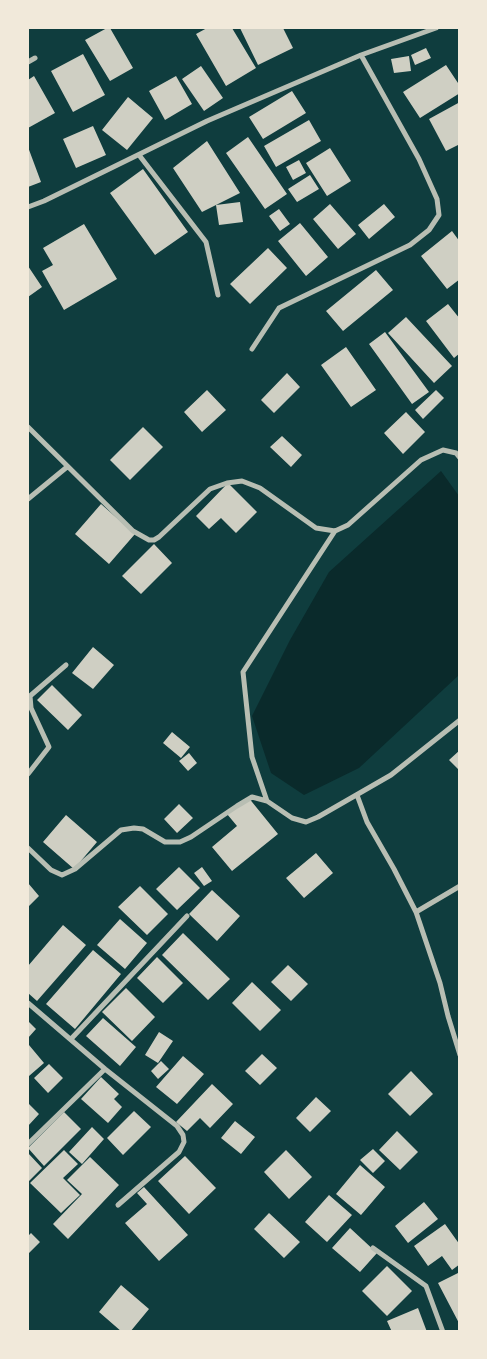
<!DOCTYPE html>
<style>
body{margin:0}
#map{position:relative;width:487px;height:1359px;overflow:hidden;background:#0f3d3e;font-family:"Titillium Web",sans-serif}
canvas{display:block}
.frame{position:absolute;inset:0;border:29px solid #f1e9da;pointer-events:none}
</style>
<div id="map">
<canvas width="487" height="1359"></canvas>
<div class="frame"></div>
</div>
<script>
const c = document.querySelector('canvas').getContext('2d');
c.lineJoin = 'round';
function fillPath(path, color) { c.fillStyle = color; c.fill(path, 'evenodd'); }
const toPath = rows => new Path2D(rows.map(r => 'M' + r).join(''));
function stroke(path, color, width, dash) { c.strokeStyle = color; c.lineWidth = width; c.lineCap = dash ? 'butt' : 'round'; c.setLineDash(dash || []); c.stroke(path); }
const water = toPath([
 [441,471,459,496,459,675,359,768,304,795,271,773,252,716,290,640,329,572]
]);
const building = toPath([
 [107,28,110,28,133,68,110,81,85,40],
 [207,28,232,28,256,68,226,86,196,34],
 [240,28,283,28,293,48,258,65],
 [426,48,431,58,415,65,411,55],
 [83,54,105,95,73,112,51,71],
 [409,56,411,71,394,73,391,59],
 [446,65,460,86,460,93,420,118,403,92],
 [201,66,223,98,204,111,182,79],
 [34,76,55,113,28,128,28,80],
 [176,76,192,104,165,120,149,91],
 [292,91,306,113,263,139,249,117],
 [128,97,153,118,127,150,102,130],
 [460,102,460,144,446,151,429,119],
 [309,120,321,141,276,167,264,146],
 [93,126,106,155,76,168,63,139],
 [248,137,287,194,265,209,226,153],
 [207,141,240,193,202,212,173,168],
 [28,147,41,182,28,187],
 [330,148,351,181,327,196,306,163],
 [299,160,306,173,293,180,286,167],
 [143,169,188,232,155,255,110,193],
 [310,175,319,189,297,202,288,189],
 [240,202,243,222,219,225,216,205],
 [330,204,356,234,338,249,313,219],
 [384,204,395,217,369,239,358,225],
 [279,209,290,224,280,231,269,216],
 [300,223,328,257,306,276,278,241],
 [84,224,117,279,64,310,42,271,53,265,43,248],
 [452,231,460,242,460,279,447,289,421,256],
 [268,248,287,268,250,304,230,284],
 [28,266,42,287,28,297],
 [376,270,393,290,343,331,326,311],
 [448,304,460,319,460,353,454,358,426,321],
 [406,317,452,366,434,383,388,333],
 [385,332,429,392,412,404,369,344],
 [346,347,376,390,351,407,321,365],
 [287,373,300,387,274,413,261,400],
 [207,390,226,410,202,432,184,412],
 [436,390,444,398,423,419,415,410],
 [406,412,425,432,403,454,384,433],
 [143,427,163,447,130,480,110,460],
 [282,436,302,455,291,467,270,447],
 [228,483,257,512,236,533,221,518,209,529,196,516],
 [101,504,135,534,109,564,75,534],
 [154,544,172,563,141,594,122,576],
 [93,647,114,665,93,689,72,673],
 [52,685,82,715,68,730,37,700],
 [172,732,190,747,181,758,163,743],
 [460,750,460,771,449,760],
 [189,753,197,763,188,771,179,761],
 [248,797,278,834,232,871,212,847,237,826,227,814],
 [179,804,193,818,177,833,164,819],
 [66,815,97,842,74,869,43,842],
 [316,853,333,873,304,898,286,878],
 [179,867,200,888,177,910,156,889],
 [202,867,212,881,204,886,194,873],
 [28,883,39,896,28,907],
 [140,886,168,914,147,935,118,907],
 [212,890,240,916,217,941,189,914],
 [120,919,147,943,125,969,97,945],
 [63,925,86,945,37,1001,28,993,28,966],
 [183,933,230,979,208,1000,162,955],
 [93,950,121,974,75,1029,46,1004],
 [157,957,183,983,163,1003,137,978],
 [288,965,308,984,291,1001,271,982],
 [252,982,281,1010,260,1031,232,1003],
 [126,988,155,1017,132,1041,102,1012],
 [103,1018,136,1047,120,1066,86,1036],
 [28,1021,36,1029,28,1038],
 [159,1032,173,1041,158,1063,145,1055],
 [29,1045,44,1063,29,1076,28,1046],
 [262,1054,277,1068,260,1085,245,1071],
 [183,1056,204,1074,177,1104,156,1087],
 [161,1061,169,1069,158,1079,151,1071],
 [49,1064,63,1078,48,1093,34,1078],
 [411,1071,433,1094,410,1116,388,1094],
 [101,1077,119,1094,114,1099,122,1107,108,1123,81,1099],
 [212,1084,233,1104,210,1128,200,1118,187,1131,176,1122],
 [316,1097,331,1111,310,1132,296,1118],
 [29,1104,39,1114,28,1126,28,1105],
 [134,1111,151,1127,123,1155,107,1138],
 [64,1112,81,1129,44,1166,28,1148],
 [235,1121,255,1137,241,1154,221,1138],
 [92,1127,104,1139,82,1164,69,1152],
 [397,1131,418,1152,400,1170,379,1150],
 [373,1149,385,1161,373,1173,360,1160],
 [64,1150,78,1164,63,1178,80,1195,61,1213,30,1183],
 [286,1150,312,1177,289,1199,264,1172],
 [28,1153,42,1168,28,1182],
 [185,1156,216,1188,189,1214,158,1181],
 [90,1157,119,1185,68,1239,53,1224,82,1194,67,1180],
 [360,1165,385,1187,361,1215,336,1194],
 [144,1187,188,1235,159,1261,125,1223,147,1204,137,1193],
 [329,1195,352,1215,327,1242,305,1222],
 [424,1202,438,1219,408,1243,395,1226],
 [269,1213,300,1242,284,1258,254,1229],
 [445,1224,460,1245,460,1264,452,1270,442,1256,428,1266,414,1246],
 [350,1228,377,1253,360,1272,332,1248],
 [31,1233,40,1242,28,1254,28,1236],
 [387,1266,412,1291,387,1316,362,1291],
 [460,1272,460,1325,438,1283],
 [121,1285,149,1309,130,1332,122,1332,99,1312],
 [418,1308,427,1332,392,1332,387,1321]
]);
const minor = toPath([
 [28,62,35,58],
 [139,155,206,242,218,295],
 [28,207,44,201,207,121,361,55,436,28],
 [252,349,279,308,410,245,429,230,439,215,437,199,419,159,361,55],
 [28,427,133,531,149,540,154,540,159,537,210,489,227,483,242,481,260,488,316,528,335,531,348,525,421,460,443,450,456,453,460,458],
 [28,499,67,467],
 [28,774,49,747,31,708,30,696,66,665],
 [357,795,367,822,394,869,416,912,440,983,448,1016,460,1055],
 [267,801,252,757,243,672,335,531],
 [28,848,51,870,62,875,75,869,121,830,134,828,143,829,165,842,180,842,191,837,237,806,252,797,267,801,292,818,306,822,318,817,391,775,460,720],
 [416,912,460,886],
 [28,1003,105,1069,177,1126,183,1135,184,1142,179,1152,118,1205],
 [71,1039,187,916],
 [28,1144,105,1069],
 [373,1248,426,1286,443,1332]
]);
fillPath(water, '#0a2a2b');
fillPath(building, '#cfcfc3');
stroke(minor, '#b8beb3', 5);
</script>
